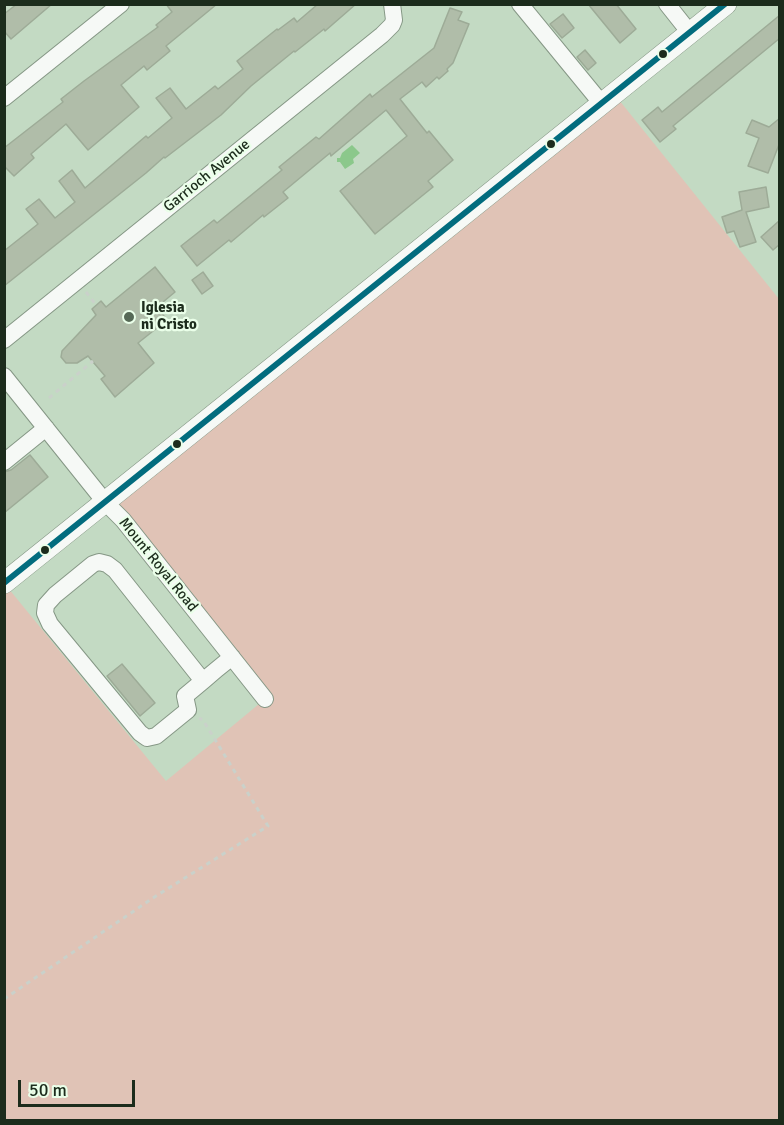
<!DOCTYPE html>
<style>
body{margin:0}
#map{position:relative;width:784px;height:1125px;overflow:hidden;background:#c3dac3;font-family:Signika,sans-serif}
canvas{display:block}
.frame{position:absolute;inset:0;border:6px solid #1c2c1c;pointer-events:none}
.scale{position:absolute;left:18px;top:1080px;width:117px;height:27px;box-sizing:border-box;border:3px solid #1c2c1c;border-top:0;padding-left:8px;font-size:18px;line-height:21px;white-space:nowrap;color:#1c2c1c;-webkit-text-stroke:4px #eaffe9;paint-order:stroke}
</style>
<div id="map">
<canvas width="784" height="1125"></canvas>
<div class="frame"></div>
<div class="scale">50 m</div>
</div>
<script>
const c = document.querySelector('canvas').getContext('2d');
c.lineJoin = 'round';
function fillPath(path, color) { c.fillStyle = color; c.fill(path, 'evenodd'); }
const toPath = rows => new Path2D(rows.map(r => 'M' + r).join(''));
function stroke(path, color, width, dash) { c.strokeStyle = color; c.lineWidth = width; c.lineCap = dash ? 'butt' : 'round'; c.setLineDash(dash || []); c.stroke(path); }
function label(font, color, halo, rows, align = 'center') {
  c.font = font + ' Signika,sans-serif'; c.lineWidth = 4.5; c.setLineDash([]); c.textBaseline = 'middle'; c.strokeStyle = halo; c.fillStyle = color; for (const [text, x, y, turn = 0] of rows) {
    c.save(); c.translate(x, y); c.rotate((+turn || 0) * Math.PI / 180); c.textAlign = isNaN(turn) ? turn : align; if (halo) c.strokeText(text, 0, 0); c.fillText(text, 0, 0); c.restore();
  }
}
const green = toPath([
 [615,95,779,299,779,1120,5,1120,4,583,166,781,265,699,105,502]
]);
const water = toPath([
 [352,145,360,153,353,159,354,163,345,169,340,162,337,162,337,158,340,158,342,153]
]);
const building = toPath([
 [17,4,52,4,11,39,4,31,4,14,17,4],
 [166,4,217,4,166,46,170,51,147,70,144,66,121,85,139,107,88,150,66,124,31,154,34,158,14,176,4,166,4,148,63,102,61,99,84,81,158,27,156,25,172,12,166,4],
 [318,4,356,4,325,31,324,29,295,52,294,51,251,86,221,115,165,158,164,157,146,173,4,286,4,251,38,224,26,209,39,199,55,218,75,202,59,181,72,170,85,188,146,136,148,138,172,118,156,98,170,88,186,109,215,86,218,89,243,69,237,61,277,29,278,30,294,18,297,22,318,4],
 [588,4,616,4,636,29,620,43,588,4],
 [450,8,462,12,458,20,469,24,453,63,447,69,448,71,439,79,437,77,426,87,422,82,400,99,427,133,429,131,453,160,428,181,433,187,375,234,340,191,407,136,386,110,331,156,330,153,283,192,288,198,264,217,263,215,231,242,229,240,197,266,181,246,214,220,217,223,282,170,279,167,316,137,319,139,370,94,372,97,434,48,450,8],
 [563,14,574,28,562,38,550,24,563,14],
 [780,15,780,38,673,126,676,129,660,142,642,120,658,107,662,112,780,15],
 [585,50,596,63,588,70,577,57,585,50],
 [780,118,780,142,768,173,748,166,759,138,746,133,752,120,769,127,780,118],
 [766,187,769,207,746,212,756,242,740,247,734,231,727,233,722,217,742,210,739,192,766,187],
 [780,220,780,244,773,250,761,237,780,220],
 [155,267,175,292,157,307,167,320,138,343,154,363,115,397,101,379,105,376,88,356,77,363,66,363,61,357,62,351,96,315,92,309,101,301,106,307,155,267],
 [203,272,213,286,202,294,192,280,203,272],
 [30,455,48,477,4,513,4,472,11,470,30,455],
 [122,664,155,703,140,716,107,676,122,664]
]);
const path = toPath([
 [86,292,96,305],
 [49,398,93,361],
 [4,999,156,896,268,826,203,720,199,718]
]);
const minor = toPath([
 [520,4,602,104],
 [667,4,690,33],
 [4,98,121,4],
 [4,340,382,35,392,25,394,20,392,4],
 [4,376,105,502,123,520,265,699],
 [4,462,46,428],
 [203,681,115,570,107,564,99,562,93,564,55,595,46,605,45,613,50,624,140,733,147,738,156,736,188,710,185,696,203,681,216,670,232,657]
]);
const major = toPath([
 [4,583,726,4]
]);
const bus1 = toPath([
 [4,583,725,4]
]);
const markers = [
 [663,54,5,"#1c2c1c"],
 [551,144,5,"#1c2c1c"],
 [129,317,6,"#566956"],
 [177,444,5,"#1c2c1c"],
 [45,550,5,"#1c2c1c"]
];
const streetNames = [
 ["Garrioch Avenue",207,176,-39],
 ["Mount Royal Road",158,565,51]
];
const poiNames = [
 ["Iglesia",141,308],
 ["ni Cristo",141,325]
];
fillPath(green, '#e0c3b6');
fillPath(water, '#8bc88b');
fillPath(building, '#b0bda9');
stroke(building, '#9dab97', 1.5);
stroke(minor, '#859785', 18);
stroke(major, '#859785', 22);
stroke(path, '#cad1ca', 3, [4.5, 4.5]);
stroke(minor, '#f6f9f6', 16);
stroke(major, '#f6f9f6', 21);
stroke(bus1, '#026c7e', 6);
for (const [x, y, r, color] of markers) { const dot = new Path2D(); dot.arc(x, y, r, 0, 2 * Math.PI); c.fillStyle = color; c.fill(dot); stroke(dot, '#eaffe9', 2); }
label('15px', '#1c2c1c', '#eaffe9', streetNames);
label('bold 15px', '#1c2c1c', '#eaffe9', poiNames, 'left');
</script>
